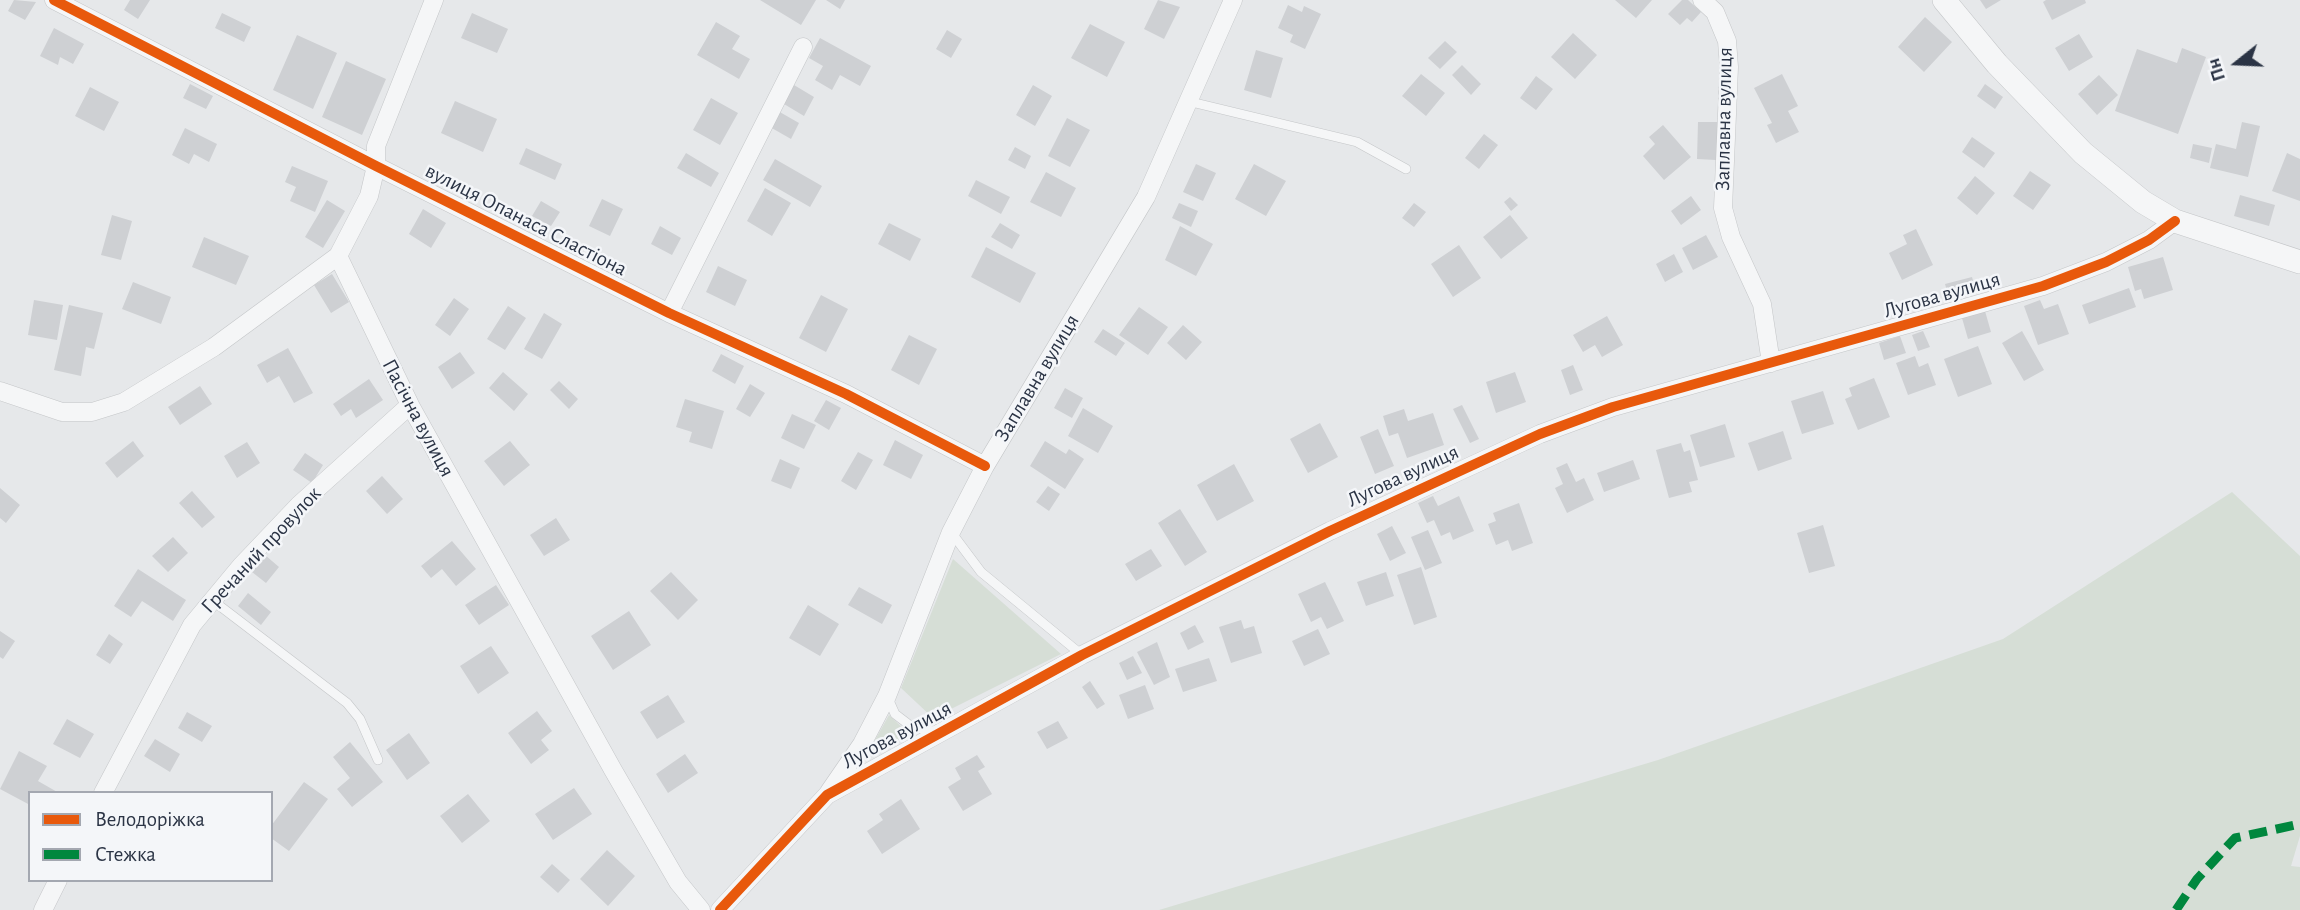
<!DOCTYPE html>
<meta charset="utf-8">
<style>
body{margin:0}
#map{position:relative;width:2300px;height:910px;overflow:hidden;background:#e6e8ea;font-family:"Alegreya Sans",sans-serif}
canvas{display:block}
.legend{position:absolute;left:28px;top:791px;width:245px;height:91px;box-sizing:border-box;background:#f4f6f9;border:2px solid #a4a8b1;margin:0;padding:9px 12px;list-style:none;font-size:21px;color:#2b3445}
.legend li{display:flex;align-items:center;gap:14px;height:35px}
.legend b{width:35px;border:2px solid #a4a8b1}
.north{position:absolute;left:2202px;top:28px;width:70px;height:70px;-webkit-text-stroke:5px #f4f6f9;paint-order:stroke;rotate:252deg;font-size:19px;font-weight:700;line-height:28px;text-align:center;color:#2b3445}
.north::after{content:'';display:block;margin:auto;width:24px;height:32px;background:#2b3445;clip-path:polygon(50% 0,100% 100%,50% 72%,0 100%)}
</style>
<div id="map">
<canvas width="2300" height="910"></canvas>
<ul class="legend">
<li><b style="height:9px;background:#e8590c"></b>Велодоріжка</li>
<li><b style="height:9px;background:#00873e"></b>Стежка</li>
</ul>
<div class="north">Пн</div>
</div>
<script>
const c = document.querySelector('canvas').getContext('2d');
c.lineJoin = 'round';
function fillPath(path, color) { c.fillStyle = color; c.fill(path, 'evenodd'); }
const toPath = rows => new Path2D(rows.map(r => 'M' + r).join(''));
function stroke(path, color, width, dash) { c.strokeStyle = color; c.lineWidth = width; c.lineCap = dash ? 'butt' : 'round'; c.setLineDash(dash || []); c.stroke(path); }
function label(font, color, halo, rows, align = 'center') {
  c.font = font + ' "Alegreya Sans",sans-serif'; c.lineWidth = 5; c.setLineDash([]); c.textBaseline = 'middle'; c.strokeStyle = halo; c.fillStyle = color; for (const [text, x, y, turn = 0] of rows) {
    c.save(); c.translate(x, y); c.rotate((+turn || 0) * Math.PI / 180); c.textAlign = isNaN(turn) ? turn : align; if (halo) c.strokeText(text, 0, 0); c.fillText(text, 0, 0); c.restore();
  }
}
const green = toPath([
 [2232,492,2300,556,2300,836,2291,866,2300,867,2300,910,1159,910,1658,760,2003,639],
 [953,559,1061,654,933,718,901,688],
 [889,715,909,734,865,758]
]);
const building = toPath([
 [14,0,36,2,25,20,8,11],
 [130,0,150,0,138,19,124,10],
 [760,0,816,0,801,25],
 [826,0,845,0,840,9],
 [1158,0,1180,7,1164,39,1144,29],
 [1615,0,1652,0,1636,18],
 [1682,0,1688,0,1701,12,1692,22,1687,18,1680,25,1668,14],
 [1980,0,2001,0,1986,9],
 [2046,0,2085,0,2086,3,2052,20,2043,2],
 [1288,5,1302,12,1304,6,1321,14,1305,49,1290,42,1293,35,1278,28],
 [222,13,251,27,244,42,215,28],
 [472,13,508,29,497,53,461,38],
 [1925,17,1952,42,1924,72,1898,47],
 [716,22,740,36,732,49,750,59,739,79,697,55],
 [1090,24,1125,42,1107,77,1071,58],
 [54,28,84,44,73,64,60,57,58,65,40,56],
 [947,30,962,39,951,58,936,49],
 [1573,33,1597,55,1575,79,1551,57],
 [2079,34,2093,57,2069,71,2055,48],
 [297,35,337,53,313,109,273,90],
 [820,38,871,66,860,86,840,75,832,90,815,80,823,66,809,58],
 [1445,41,1457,52,1440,69,1428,58],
 [2182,48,2206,57,2178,134,2115,111,2137,49,2177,63],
 [1256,50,1283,58,1271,98,1244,90],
 [346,61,386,79,362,135,322,117],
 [1462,65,1481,84,1471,95,1452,75],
 [1421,74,1445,93,1426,116,1402,96],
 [1782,74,1798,106,1788,111,1799,132,1776,143,1767,125,1772,123,1754,88],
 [2099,75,2118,95,2097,115,2078,94],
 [1536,76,1553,89,1536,110,1520,98],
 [190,84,213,96,206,109,183,98],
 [1985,84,2003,97,1995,109,1977,96],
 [794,85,814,97,804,116,784,104],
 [1033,85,1052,96,1035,126,1016,115],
 [90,87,119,102,104,131,75,116],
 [711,98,738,113,720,145,693,130],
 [455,101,497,119,483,152,441,133],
 [778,111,799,123,791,139,770,127],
 [1067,118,1090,130,1070,167,1048,156],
 [1698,122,1718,122,1716,160,1697,159],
 [2242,122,2260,126,2248,177,2210,168,2216,144,2236,149],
 [1663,125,1691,157,1664,180,1643,156,1655,144,1649,137],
 [185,128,217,144,209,162,194,154,189,164,172,155],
 [1484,134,1498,145,1479,169,1465,158],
 [1972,137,1995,153,1984,168,1962,152],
 [2193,144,2212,148,2209,163,2190,158],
 [1015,147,1031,156,1025,169,1008,160],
 [526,148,562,164,555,180,519,164],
 [686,153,719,173,711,187,677,168],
 [2287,153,2300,159,2300,201,2272,191],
 [775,159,822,186,810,207,763,180],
 [1196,164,1216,173,1203,201,1183,192],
 [1254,164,1286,181,1266,216,1235,199],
 [292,166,328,181,315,212,290,201,296,187,285,182],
 [2030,171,2051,185,2033,210,2013,196],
 [1046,172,1076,188,1061,217,1030,202],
 [1975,176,1995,193,1977,215,1957,198],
 [976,180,1010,197,1001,214,968,196],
 [765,188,791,203,772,236,747,221],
 [2240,195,2275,205,2269,226,2234,216],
 [1691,196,1701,210,1681,225,1671,211],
 [1510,197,1518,205,1511,211,1504,202],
 [602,199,623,209,610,236,589,226],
 [327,200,345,211,323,248,305,237],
 [541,201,560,212,551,226,532,216],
 [1179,203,1198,211,1191,227,1172,218],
 [1414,203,1426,212,1414,227,1402,218],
 [423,209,446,223,431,248,409,234],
 [112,215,132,221,121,260,101,255],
 [1510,215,1528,238,1501,259,1483,237],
 [889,223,921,239,910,261,878,244],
 [1000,223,1020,235,1012,249,991,237],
 [660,226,681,238,672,255,651,244],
 [1180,226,1213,244,1196,276,1165,260],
 [1916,229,1933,265,1902,280,1889,253,1907,244,1903,235],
 [1706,235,1718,257,1693,270,1682,248],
 [204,237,249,256,236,285,192,267],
 [1459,245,1481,278,1453,297,1431,264],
 [986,247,1036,273,1020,303,971,277],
 [1674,254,1683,272,1665,282,1656,264],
 [2163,257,2173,290,2144,299,2141,289,2135,291,2128,267],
 [718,266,747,280,735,306,706,292],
 [332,274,349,302,331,313,314,285],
 [1972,277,1976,291,1949,298,1945,284],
 [133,282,171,297,161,324,122,309],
 [2129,288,2136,307,2089,324,2082,305],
 [821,295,848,309,826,352,799,338],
 [454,298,469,309,450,336,435,325],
 [34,300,63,305,57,340,28,335],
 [2040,300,2044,309,2058,304,2069,334,2038,345,2024,306],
 [69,305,103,313,94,349,86,347,81,376,54,370],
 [508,306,526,318,505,350,487,339],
 [1139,307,1168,327,1148,355,1119,335],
 [1985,311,1991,332,1968,339,1962,318],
 [544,313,562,324,542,359,524,349],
 [1607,316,1623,345,1602,357,1595,345,1583,352,1573,335],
 [1183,325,1202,342,1186,360,1167,343],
 [1103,329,1125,343,1116,356,1094,342],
 [1923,331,1930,347,1918,351,1912,335],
 [2022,331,2044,370,2024,381,2002,343],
 [909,335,937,349,919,385,891,370],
 [1900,336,1906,353,1884,360,1879,343],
 [1978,346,1992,384,1958,397,1944,359],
 [288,348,313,393,294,403,279,376,267,383,257,365],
 [460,352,475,373,452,389,438,367],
 [721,354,744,366,735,384,712,371],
 [1915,356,1919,367,1928,363,1936,385,1908,395,1896,363],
 [1573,365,1583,390,1570,395,1561,370],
 [503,372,528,394,514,411,489,388],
 [1515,372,1526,402,1496,413,1486,382],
 [1874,378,1890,417,1858,430,1845,399,1852,396,1849,388],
 [369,379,383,400,356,418,351,409,341,416,333,404],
 [559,381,578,399,569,409,550,390],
 [750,384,765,393,750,417,736,409],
 [200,386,212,404,180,425,168,407],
 [1065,388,1083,398,1072,418,1054,408],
 [1823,391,1834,424,1802,434,1791,401],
 [685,399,724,411,712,449,689,442,692,432,676,427],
 [826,400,841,408,829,430,814,421],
 [1462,405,1479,439,1470,443,1453,409],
 [1083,408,1113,426,1098,453,1068,436],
 [1404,409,1408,421,1433,413,1444,445,1407,458,1398,433,1389,436,1383,416],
 [792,414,816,425,804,449,781,438],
 [1320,423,1338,457,1308,473,1290,439],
 [1725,424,1735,457,1700,467,1690,435],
 [1378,429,1394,466,1375,474,1360,437],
 [1783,431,1792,459,1758,471,1748,443],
 [895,440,923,455,911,479,883,465],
 [133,441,144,456,117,478,105,463],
 [510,441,530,465,504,486,484,461],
 [1045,441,1066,454,1069,449,1084,459,1065,489,1030,466],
 [247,442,260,463,237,478,224,456],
 [1681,443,1684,452,1690,450,1698,480,1689,482,1692,492,1669,498,1656,450],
 [858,452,873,460,856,490,841,481],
 [305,453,323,465,312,483,293,470],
 [780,459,800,468,791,489,771,481],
 [1633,460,1640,479,1604,492,1597,473],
 [1567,463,1576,482,1584,478,1594,500,1567,513,1555,488,1563,484,1556,468],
 [1234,464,1254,501,1217,521,1197,485],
 [382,476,403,499,387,514,366,491],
 [1048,486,1060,494,1049,511,1036,502],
 [0,488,20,505,6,523,0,518],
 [192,491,215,517,202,528,179,503],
 [1433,496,1438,506,1459,496,1474,531,1453,540,1450,532,1441,536,1434,520,1427,523,1418,503],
 [1519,503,1533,543,1512,551,1508,540,1496,545,1488,524,1496,521,1493,513],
 [1180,509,1207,552,1185,566,1158,523],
 [556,518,570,540,544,556,530,535],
 [1823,525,1835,566,1809,573,1797,533],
 [1392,526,1406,553,1390,561,1377,534],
 [1428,530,1442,563,1425,570,1411,537],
 [173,537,188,553,168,572,152,556],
 [452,541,476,569,456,586,442,569,431,578,421,566],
 [1151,549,1162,566,1136,581,1125,564],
 [265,555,279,567,266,583,252,572],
 [1421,567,1437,617,1414,625,1397,575],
 [138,569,186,600,173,621,142,601,131,617,114,606],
 [671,572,698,600,678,620,650,591],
 [1386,572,1394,596,1366,606,1357,582],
 [1325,582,1344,621,1327,629,1321,617,1311,622,1298,594],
 [496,585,509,605,479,625,465,605],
 [859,587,892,605,882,624,848,605],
 [248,593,271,612,261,625,238,606],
 [808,605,839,624,820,656,789,638],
 [629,611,651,645,613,670,591,636],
 [1241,620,1244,629,1254,626,1262,653,1231,663,1219,627],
 [1195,625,1204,642,1188,650,1180,633],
 [1318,629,1330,654,1304,666,1292,641],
 [0,631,15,641,3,659,0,657],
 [109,634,123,644,110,664,96,655],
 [1157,642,1170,677,1154,685,1137,652],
 [491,646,509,673,478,694,460,666],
 [1133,656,1142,673,1127,680,1119,663],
 [1209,658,1217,681,1183,692,1175,669],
 [1090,681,1105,704,1097,709,1082,687],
 [1145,685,1154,709,1128,719,1119,695],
 [668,695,685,722,657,739,640,712],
 [537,711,552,731,541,740,549,750,531,764,508,733],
 [187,712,212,726,202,742,178,728],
 [67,719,94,734,80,758,53,744],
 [1058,721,1068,738,1047,749,1037,732],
 [409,733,430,763,407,780,386,750],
 [155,739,180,754,170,772,144,756],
 [350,742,383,782,352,807,337,789,350,778,333,757],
 [19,751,47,766,38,781,59,793,30,793,30,805,0,789],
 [685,754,698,773,668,793,656,774],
 [977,755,985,767,978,771,992,794,963,811,948,787,961,779,955,768],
 [304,782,328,799,289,851,271,838,271,826],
 [574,788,592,814,553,840,535,814],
 [468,794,490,821,462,843,440,816],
 [901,799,920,829,882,854,867,831,883,820,879,814],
 [607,850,635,876,608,906,580,879],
 [552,864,570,880,558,893,540,877]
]);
const service = toPath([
 [1187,101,1357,142,1406,169],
 [951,532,981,572,1082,655],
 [212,600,347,703,360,719,378,760],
 [887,696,895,714,912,727,938,732]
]);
const minor = toPath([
 [54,0,376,166,669,313,846,394,985,466],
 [1702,0,1715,12,1727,41,1729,67,1723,208,1731,237,1762,304,1771,363],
 [338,256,410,405,613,770,678,882,701,910],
 [669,313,803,47],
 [0,391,62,412,92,412,124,402,214,347,338,256,369,196,376,166,376,146,434,0],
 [829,792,862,744,887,696,951,532,985,466,1146,197,1233,0],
 [103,793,192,625,241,566,299,505,410,405],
 [43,910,58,880],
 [720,910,827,795,1082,655,1330,531,1540,434,1613,407,2043,286,2106,262,2149,240,2175,221]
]);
const tertiary = toPath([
 [1944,0,1997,64,2083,153,2143,202,2175,221,2300,262]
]);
const quiet = toPath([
 [2176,910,2197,879,2235,838,2300,824]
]);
const cycleway = toPath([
 [54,0,376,166,669,313,846,394,985,466],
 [720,910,827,795,1082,655,1330,531,1540,434,1613,407,2043,286,2106,262,2149,240,2175,221]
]);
const streetNames = [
 ["Заплавна вулиця",1724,119,-89],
 ["вулиця Опанаса Сластіона",526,220,27],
 ["Лугова вулиця",1942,295,-16],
 ["Заплавна вулиця",1037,378,-59],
 ["Пасічна вулиця",418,418,62],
 ["Лугова вулиця",1403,476,-25],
 ["Гречаний провулок",261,550,-47],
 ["Лугова вулиця",897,735,-28]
];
fillPath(green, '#d6ded6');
fillPath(building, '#ced0d3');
stroke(service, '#c4c6c8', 10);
stroke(minor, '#c4c6c8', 19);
stroke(tertiary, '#c4c6c8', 24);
stroke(service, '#f5f6f7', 9);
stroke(minor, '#f5f6f7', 18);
stroke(tertiary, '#f5f6f7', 23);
stroke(quiet, '#00873e', 9, [18, 9]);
stroke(cycleway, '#e8590c', 10);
label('21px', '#2b3445', '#f4f6f9', streetNames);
</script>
